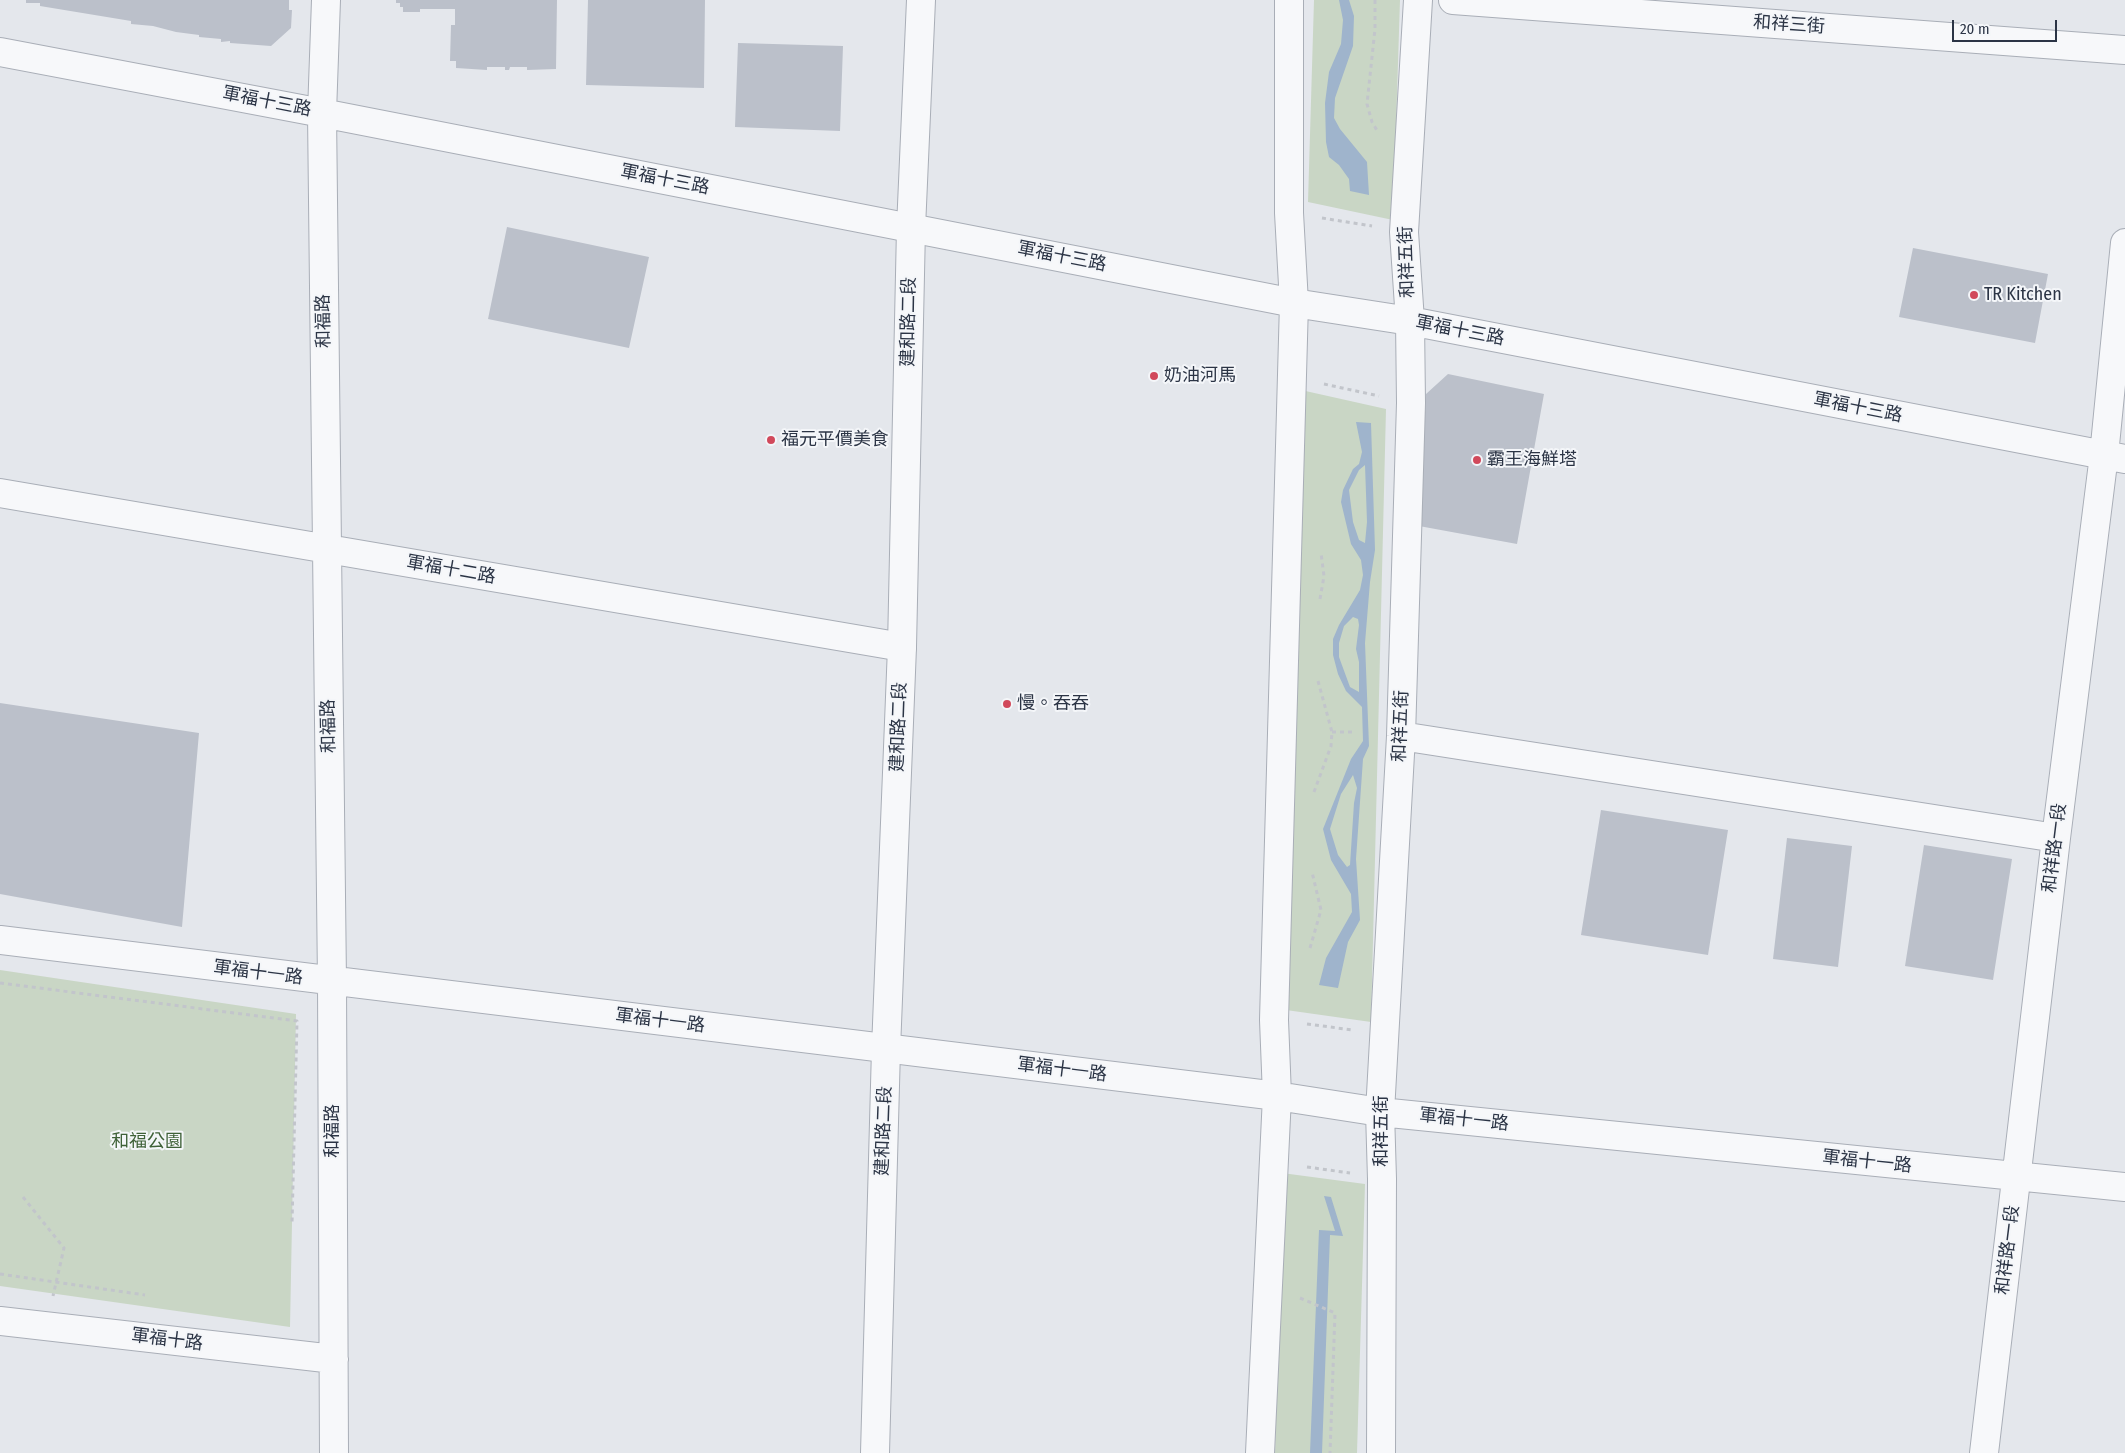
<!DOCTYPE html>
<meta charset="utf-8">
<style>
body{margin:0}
#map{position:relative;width:2125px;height:1453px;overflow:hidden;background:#e4e7ec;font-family:"Fira Sans Condensed",sans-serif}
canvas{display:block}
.scale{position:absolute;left:1952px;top:20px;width:105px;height:22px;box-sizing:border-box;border:2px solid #2b3445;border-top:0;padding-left:6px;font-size:15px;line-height:18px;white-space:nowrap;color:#2b3445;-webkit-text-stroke:4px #f4f6f9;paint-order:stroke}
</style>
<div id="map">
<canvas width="2125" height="1453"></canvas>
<div class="scale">20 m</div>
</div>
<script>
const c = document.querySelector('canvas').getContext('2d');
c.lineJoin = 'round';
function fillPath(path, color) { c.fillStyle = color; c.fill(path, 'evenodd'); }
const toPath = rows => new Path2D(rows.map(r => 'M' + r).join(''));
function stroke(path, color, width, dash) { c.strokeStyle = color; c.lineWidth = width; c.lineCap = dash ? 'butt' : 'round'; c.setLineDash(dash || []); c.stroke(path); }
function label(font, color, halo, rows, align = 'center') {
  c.font = font + ' "Fira Sans Condensed","Noto Sans TC",sans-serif'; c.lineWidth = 4; c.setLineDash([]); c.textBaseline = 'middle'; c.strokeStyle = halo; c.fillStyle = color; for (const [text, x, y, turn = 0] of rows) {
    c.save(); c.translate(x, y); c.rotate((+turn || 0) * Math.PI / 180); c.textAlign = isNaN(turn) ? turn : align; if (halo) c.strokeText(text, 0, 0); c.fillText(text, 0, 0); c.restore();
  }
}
const green = toPath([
 [1314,0,1400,0,1393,220,1308,202],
 [1301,390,1386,409,1371,1022,1286,1010],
 [0,970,296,1014,290,1327,0,1286],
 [1282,1173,1365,1184,1357,1453,1275,1453]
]);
const water = toPath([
 [1339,0,1349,0,1354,16,1353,46,1335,98,1334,118,1340,129,1367,162,1369,195,1350,191,1349,179,1339,165,1329,157,1326,142,1325,103,1329,72,1341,44,1343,20],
 [1356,422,1371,423,1375,550,1370,582,1365,643,1369,746,1363,759,1356,859,1360,920,1348,942,1338,988,1319,985,1326,958,1352,912,1351,894,1331,860,1323,829,1351,759,1363,741,1362,707,1346,691,1338,674,1333,655,1333,639,1339,625,1360,590,1363,575,1361,560,1351,544,1341,502,1343,490,1353,469,1359,464,1362,452],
 [1365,465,1367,522,1365,543,1359,540,1353,522,1349,490,1359,470],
 [1353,617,1358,619,1359,625,1356,649,1359,662,1359,692,1350,687,1339,657,1339,643,1344,626],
 [1353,775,1357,788,1354,803,1350,865,1347,867,1338,855,1330,829,1341,794],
 [1324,1196,1331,1197,1343,1236,1330,1235,1322,1453,1310,1453,1319,1230,1335,1231]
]);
const building = toPath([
 [26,0,289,0,289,10,292,10,291,28,271,46,230,43,230,41,221,42,221,39,199,37,199,35,176,32,153,26,131,24,131,21,40,6,40,3,26,3],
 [396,0,557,0,556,69,527,70,527,67,510,67,509,70,505,70,505,67,487,67,487,70,456,68,456,61,450,61,451,25,455,25,455,9,420,9,420,12,403,12,403,7,400,7,400,3,396,3],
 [588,0,705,0,704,88,586,85],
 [738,43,843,46,840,131,735,127],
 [507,227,649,257,629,348,488,319],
 [1913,248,2048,274,2035,343,1899,317],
 [1448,374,1544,394,1517,544,1419,526,1426,394],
 [0,703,199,733,182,927,0,894],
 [1601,810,1728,830,1708,955,1581,935],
 [1787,838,1852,846,1838,967,1773,959],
 [1924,845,2012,859,1993,980,1905,966]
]);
const path = toPath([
 [1375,0,1375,29,1367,104,1372,122,1378,132],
 [1322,218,1372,226],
 [1324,384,1379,396],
 [1320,599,1324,576,1321,553],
 [1332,732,1355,732],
 [1314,792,1331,746,1332,732,1318,681],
 [1310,948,1321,910,1312,872],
 [0,983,297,1021,292,1224],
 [1307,1024,1353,1030],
 [1307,1167,1350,1173],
 [23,1197,64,1248,53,1296],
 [0,1274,145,1295],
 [1300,1298,1335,1313,1330,1453]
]);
const minor = toPath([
 [326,0,322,113,332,982,334,1453],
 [1453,0,2125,50],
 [0,52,322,113,1294,303,1410,321,2125,459],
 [0,493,902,647],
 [1401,736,2056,838],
 [0,940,1277,1096,1380,1112,2125,1187],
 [0,1321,334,1359],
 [1260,1453,1277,1096,1274,1020,1294,303,1289,213,1289,0],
 [1381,1453,1382,1179,1380,1112,1401,736,1411,403,1410,321,1404,232,1418,0],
 [1984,1453,2056,838,2104,455,2125,243]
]);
const tertiary = toPath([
 [875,1453,886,1049,902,647,911,228,921,0]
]);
const markers = [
 [1974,295,5,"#d1495b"],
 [1154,376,5,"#d1495b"],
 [771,440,5,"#d1495b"],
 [1477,460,5,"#d1495b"],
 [1007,704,5,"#d1495b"]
];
const streetNames = [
 ["和祥三街",1789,25,4],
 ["軍福十三路",267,102,11],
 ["軍福十三路",665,180,11],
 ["軍福十三路",1062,257,11],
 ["和祥五街",1407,262,-92],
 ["和福路",324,321,-91],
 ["建和路二段",909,322,-89],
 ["軍福十三路",1460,331,11],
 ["軍福十三路",1858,408,11],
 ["軍福十二路",451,570,10],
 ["和福路",329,726,-91],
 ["和祥五街",1401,726,-88],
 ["建和路二段",899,727,-88],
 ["和祥路一段",2055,848,-83],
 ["軍福十一路",258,973,7],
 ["軍福十一路",660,1021,7],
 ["軍福十一路",1062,1070,7],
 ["軍福十一路",1464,1120,6],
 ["和福路",333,1131,-90],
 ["建和路二段",884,1131,-88],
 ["和祥五街",1382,1131,-90],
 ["軍福十一路",1867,1162,6],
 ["和祥路一段",2008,1250,-83],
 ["軍福十路",167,1340,7]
];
const poiNames = [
 ["TR Kitchen",1984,295],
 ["奶油河馬",1164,376],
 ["福元平價美食",781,440],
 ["霸王海鮮塔",1487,460],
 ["慢。吞吞",1017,704]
];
const parkNames = [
 ["和福公園",147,1142]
];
fillPath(green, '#c9d6c5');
fillPath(water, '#9fb4cc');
fillPath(building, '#bbc0ca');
stroke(minor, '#a9aeb7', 30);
stroke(tertiary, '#a9aeb7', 30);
stroke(path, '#c2c5cb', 3, [4, 4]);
stroke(minor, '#f7f8fa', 28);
stroke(tertiary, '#f7f8fa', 28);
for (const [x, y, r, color] of markers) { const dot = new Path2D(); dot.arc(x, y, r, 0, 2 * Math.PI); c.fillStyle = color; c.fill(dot); stroke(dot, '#f4f6f9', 2); }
label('18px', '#2b3445', '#f4f6f9', streetNames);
label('18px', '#2b3445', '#f4f6f9', poiNames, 'left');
label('18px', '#3f6138', '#f4f6f9', parkNames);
</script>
